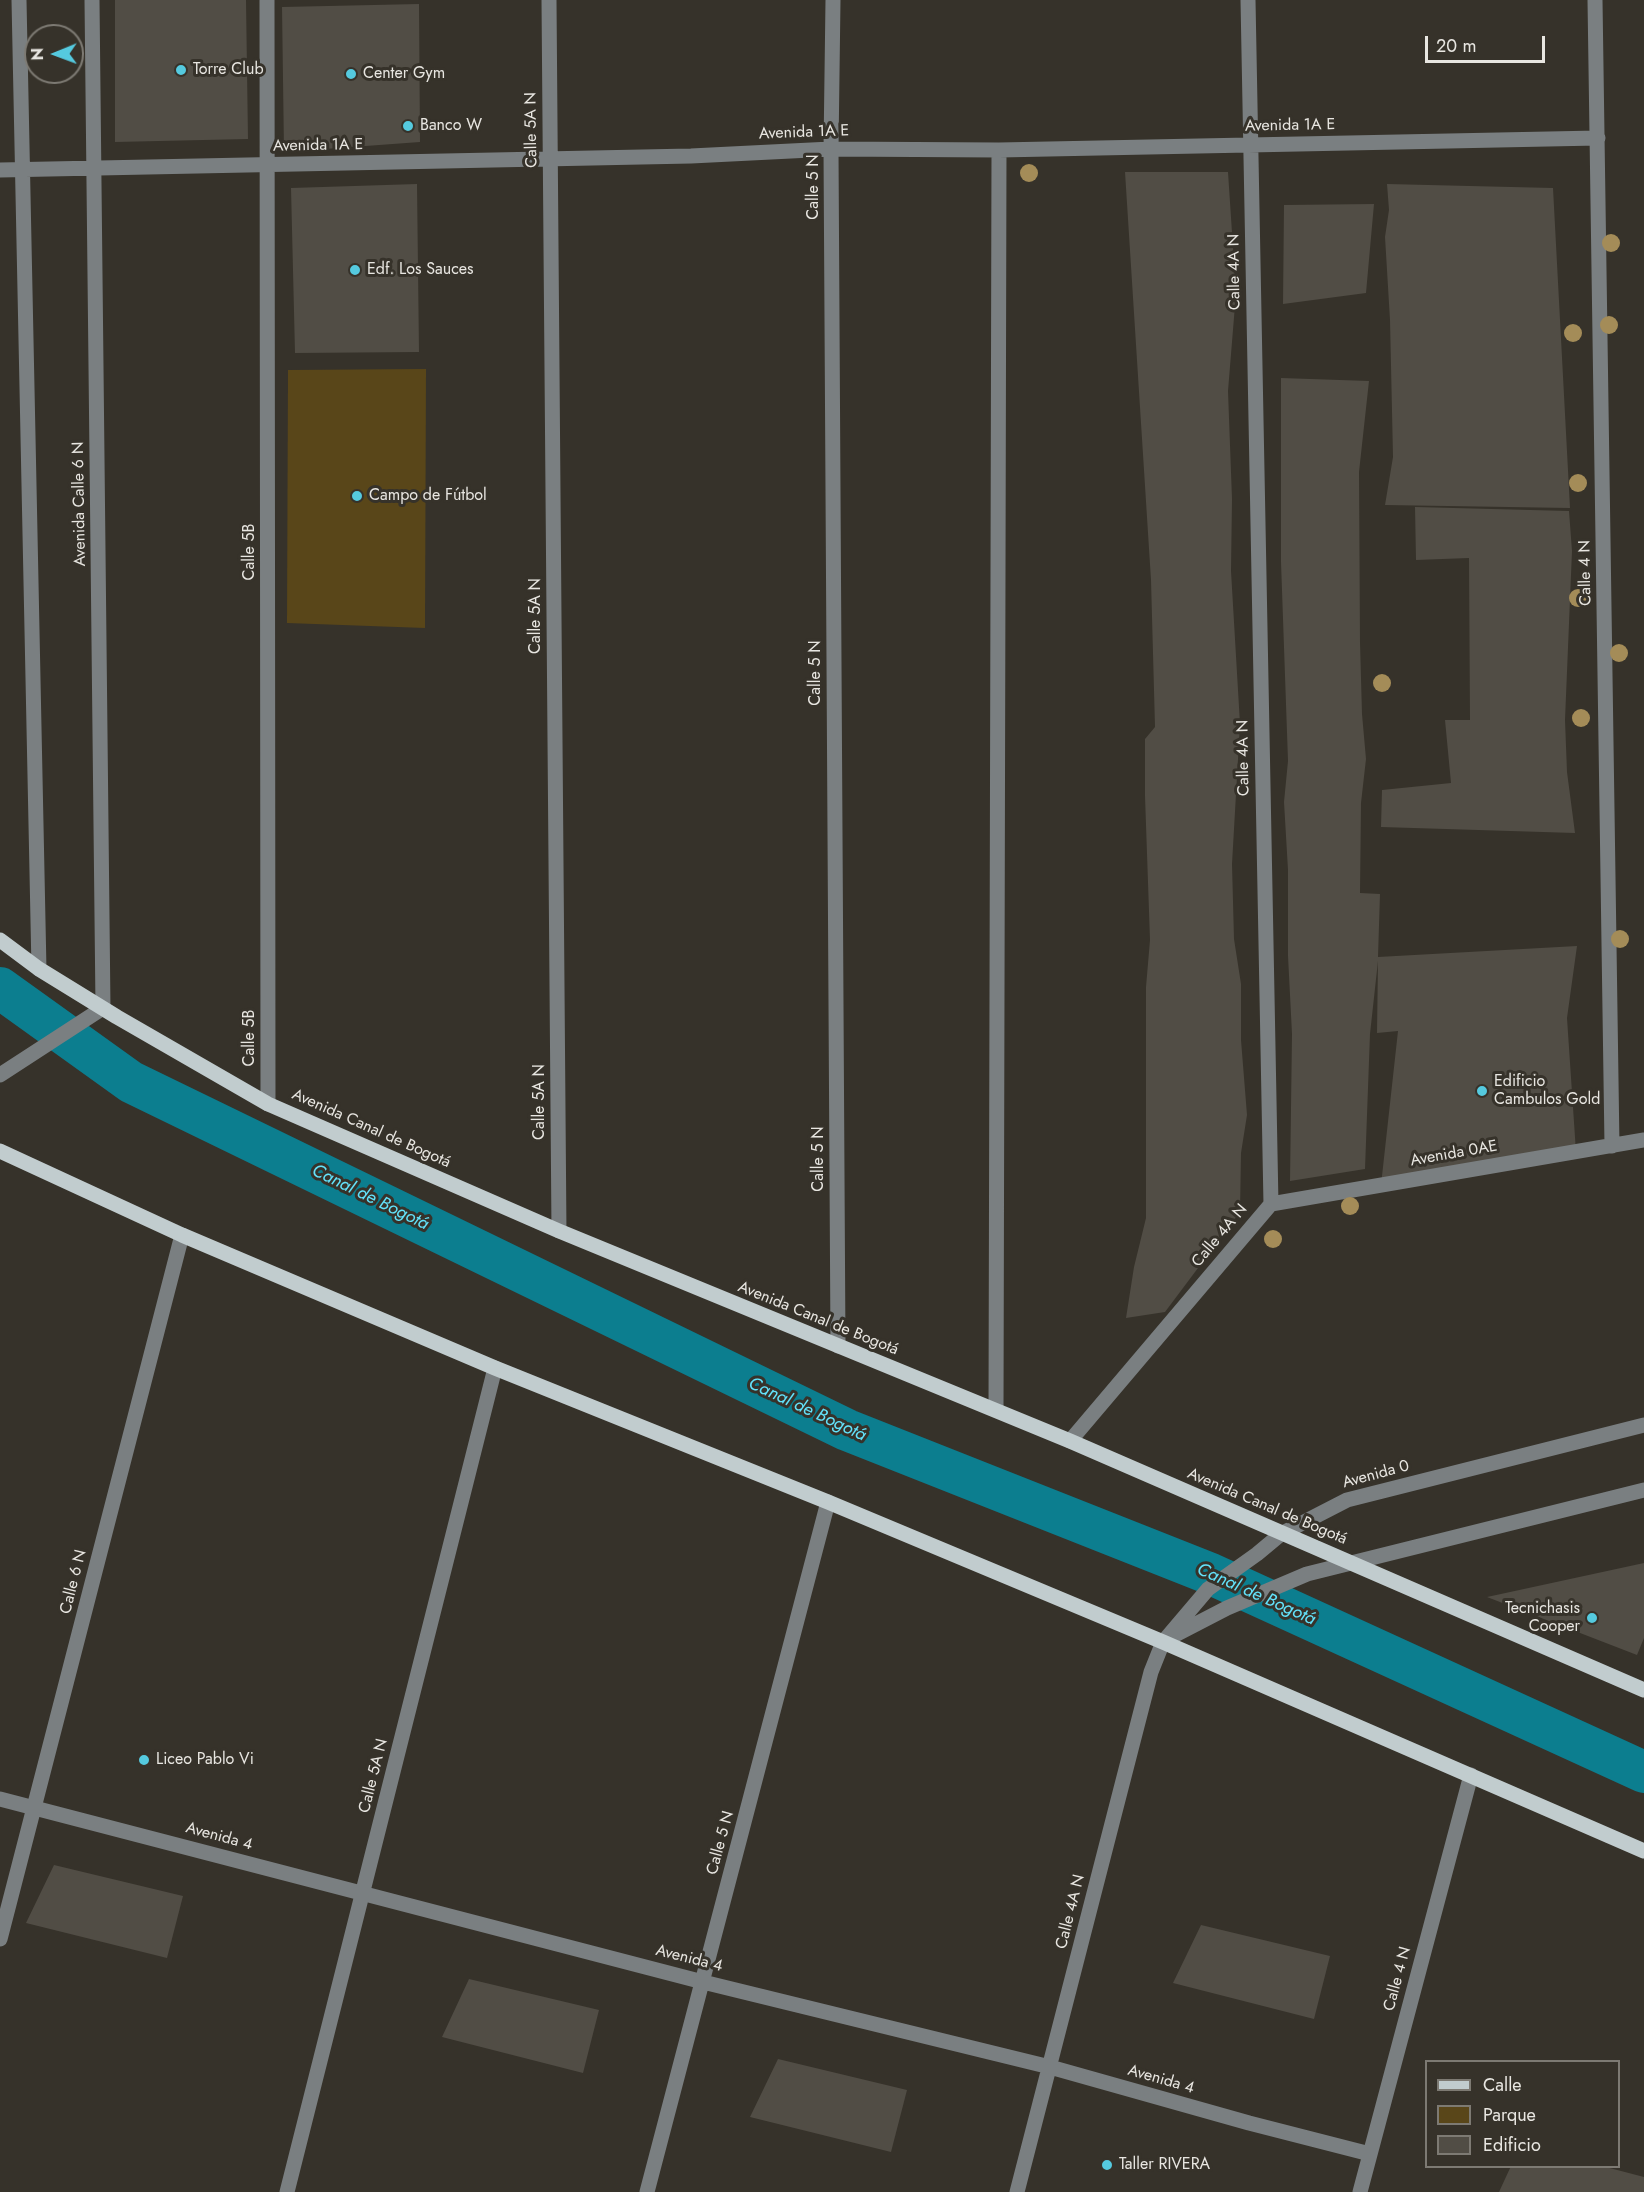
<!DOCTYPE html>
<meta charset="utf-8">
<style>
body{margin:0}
#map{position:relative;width:1644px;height:2192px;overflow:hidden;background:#36322a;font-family:Jost,sans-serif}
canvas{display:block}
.legend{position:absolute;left:1425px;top:2060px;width:195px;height:108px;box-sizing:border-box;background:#36322a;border:2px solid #7d7a73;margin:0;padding:8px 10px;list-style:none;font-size:18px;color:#e8e6e1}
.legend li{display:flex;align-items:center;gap:12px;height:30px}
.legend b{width:30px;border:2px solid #7d7a73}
.north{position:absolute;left:24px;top:24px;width:60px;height:60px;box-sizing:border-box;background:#36322a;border:2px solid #7d7a73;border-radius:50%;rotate:269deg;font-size:16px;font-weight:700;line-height:24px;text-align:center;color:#e8e6e1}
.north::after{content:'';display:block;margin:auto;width:21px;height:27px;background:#55cadf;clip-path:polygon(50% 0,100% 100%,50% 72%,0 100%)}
.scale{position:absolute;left:1425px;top:36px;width:120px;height:27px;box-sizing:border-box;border:3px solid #e8e6e1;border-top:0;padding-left:8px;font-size:18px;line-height:21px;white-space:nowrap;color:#e8e6e1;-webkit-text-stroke:4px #36322a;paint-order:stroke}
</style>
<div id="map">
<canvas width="1644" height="2192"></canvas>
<ul class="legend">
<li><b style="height:8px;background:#c1ccce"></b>Calle</li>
<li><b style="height:16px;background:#594619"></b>Parque</li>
<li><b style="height:16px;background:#514d45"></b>Edificio</li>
</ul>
<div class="north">N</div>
<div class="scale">20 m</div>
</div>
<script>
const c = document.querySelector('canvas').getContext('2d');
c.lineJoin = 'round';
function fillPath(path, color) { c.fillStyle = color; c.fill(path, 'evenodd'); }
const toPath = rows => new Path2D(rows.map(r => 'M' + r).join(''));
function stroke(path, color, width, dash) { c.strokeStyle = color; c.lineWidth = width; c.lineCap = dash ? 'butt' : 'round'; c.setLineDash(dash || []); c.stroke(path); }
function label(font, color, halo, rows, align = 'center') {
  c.font = font + ' Jost,sans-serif'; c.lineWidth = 6; c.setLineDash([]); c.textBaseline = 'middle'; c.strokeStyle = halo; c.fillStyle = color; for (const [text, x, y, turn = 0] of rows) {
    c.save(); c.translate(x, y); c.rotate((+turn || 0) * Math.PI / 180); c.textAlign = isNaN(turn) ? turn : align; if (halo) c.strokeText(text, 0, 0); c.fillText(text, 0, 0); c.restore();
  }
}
const green = toPath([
 [426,369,425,628,287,623,288,370]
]);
const canal = toPath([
 [0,988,131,1082,847,1430,1211,1574,1644,1772]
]);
const building = toPath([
 [115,0,246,0,248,139,115,142],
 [419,4,420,142,284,152,282,7],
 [1125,172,1228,172,1236,293,1228,391,1232,499,1231,571,1240,724,1232,864,1234,939,1241,984,1241,1040,1247,1115,1241,1153,1240,1212,1165,1312,1126,1318,1134,1267,1146,1218,1146,987,1150,940,1145,796,1145,739,1155,727,1151,580],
 [417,184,419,352,295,353,291,188],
 [1387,184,1553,188,1570,508,1385,505,1393,457,1390,320,1385,237,1389,210],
 [1374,204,1366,293,1283,304,1284,205],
 [1281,378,1369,381,1359,472,1360,642,1362,714,1366,759,1361,803,1360,893,1380,894,1378,957,1577,946,1567,1018,1576,1152,1381,1185,1398,1031,1377,1033,1378,961,1370,1034,1365,1169,1290,1181,1292,1034,1288,956,1288,870,1284,802,1288,761,1281,562],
 [1415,507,1569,511,1572,551,1565,720,1567,772,1575,833,1381,827,1382,790,1451,783,1445,720,1470,720,1469,558,1416,560],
 [1644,1563,1644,1638,1637,1655,1487,1597],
 [54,1865,183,1896,167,1958,26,1923],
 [1201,1925,1330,1956,1314,2019,1173,1983],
 [469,1979,599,2010,583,2073,442,2037],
 [778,2059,907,2090,891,2152,750,2117],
 [1511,2166,1602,2166,1644,2177,1644,2192,1499,2192]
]);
const minor = toPath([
 [19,0,39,969],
 [267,0,268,1104],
 [549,0,559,1231],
 [833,0,831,149,838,1346],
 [1595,0,1612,1146],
 [0,170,691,156,831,149,999,150,1598,138],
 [0,1075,103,1008,92,0],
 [1271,1204,1644,1140],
 [996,1410,999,150],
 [1070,1441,1271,1204,1248,0],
 [1171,1637,1227,1608,1307,1574,1644,1490],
 [0,1799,703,1982,1050,2067,1249,2123,1370,2154],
 [0,1939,182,1235],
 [287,2192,495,1368],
 [647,2192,828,1502],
 [1017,2192,1151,1672,1163,1642,1208,1589,1257,1554,1281,1534,1347,1500,1644,1425],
 [1360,2192,1471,1775]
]);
const major = toPath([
 [0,940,39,969,117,1017,268,1104,559,1231,1070,1441,1644,1690],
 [0,1151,182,1235,495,1368,828,1502,1163,1642,1644,1851]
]);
const trees = [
 [1029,173],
 [1611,243],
 [1609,325],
 [1573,333],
 [1578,483],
 [1578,598],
 [1619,653],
 [1382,683],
 [1581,718],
 [1620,939],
 [1350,1206],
 [1273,1239]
];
const markers = [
 [181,70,6,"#55cadf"],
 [351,74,6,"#55cadf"],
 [408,126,6,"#55cadf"],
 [355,270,6,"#55cadf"],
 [357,496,6,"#55cadf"],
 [1482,1091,6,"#55cadf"],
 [1592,1618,6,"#55cadf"],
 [144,1760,6,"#55cadf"],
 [1107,2165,6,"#55cadf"]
];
const poiNames = [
 ["Torre Club",193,70],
 ["Center Gym",363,74],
 ["Banco W",420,126],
 ["Edf. Los Sauces",367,270],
 ["Campo de Fútbol",369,496],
 ["Edificio",1494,1082],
 ["Cambulos Gold",1494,1100],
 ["Tecnichasis",1580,1609,"right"],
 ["Cooper",1580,1627,"right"],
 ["Liceo Pablo Vi",156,1760],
 ["Taller RIVERA",1119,2165]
];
const streetNames = [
 ["Avenida 1A E",1290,126,-1],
 ["Calle 5A N",532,130,-91],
 ["Avenida 1A E",804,133,-2],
 ["Avenida 1A E",318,146,-1],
 ["Calle 5 N",814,187,-90],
 ["Calle 4A N",1235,272,-91],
 ["Avenida Calle 6 N",80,504,-91],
 ["Calle 5B",250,552,-90],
 ["Calle 4 N",1586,573,-91],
 ["Calle 5A N",536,616,-90],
 ["Calle 5 N",816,673,-90],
 ["Calle 4A N",1244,758,-91],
 ["Calle 5B",250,1038,-90],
 ["Calle 5A N",540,1102,-90],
 ["Avenida Canal de Bogotá",371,1129,24],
 ["Avenida 0AE",1454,1154,-10],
 ["Calle 5 N",819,1159,-90],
 ["Calle 4A N",1220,1236,-50],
 ["Avenida Canal de Bogotá",818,1319,22],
 ["Avenida 0",1376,1475,-15],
 ["Avenida Canal de Bogotá",1267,1507,23],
 ["Calle 6 N",74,1582,-76],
 ["Calle 5A N",374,1776,-76],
 ["Avenida 4",219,1837,15],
 ["Calle 5 N",721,1843,-75],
 ["Calle 4A N",1071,1912,-76],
 ["Avenida 4",689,1959,14],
 ["Calle 4 N",1398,1979,-75],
 ["Avenida 4",1161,2080,16]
];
const waterNames = [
 ["Canal de Bogotá",370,1198,26],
 ["Canal de Bogotá",807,1410,25],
 ["Canal de Bogotá",1256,1595,24]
];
fillPath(green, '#594619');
stroke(canal, '#0c7e8f', 42);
fillPath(building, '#514d45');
stroke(minor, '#7a7f81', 15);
stroke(major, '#c1ccce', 15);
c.fillStyle = '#a48c58';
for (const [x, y] of trees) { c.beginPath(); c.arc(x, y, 9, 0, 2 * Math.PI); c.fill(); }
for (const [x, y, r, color] of markers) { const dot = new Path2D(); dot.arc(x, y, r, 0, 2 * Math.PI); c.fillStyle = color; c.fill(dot); stroke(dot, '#36322a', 2); }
label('16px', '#e8e6e1', '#36322a', poiNames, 'left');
label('16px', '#e8e6e1', '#36322a', streetNames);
label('italic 18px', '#63e3fb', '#36322a', waterNames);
</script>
